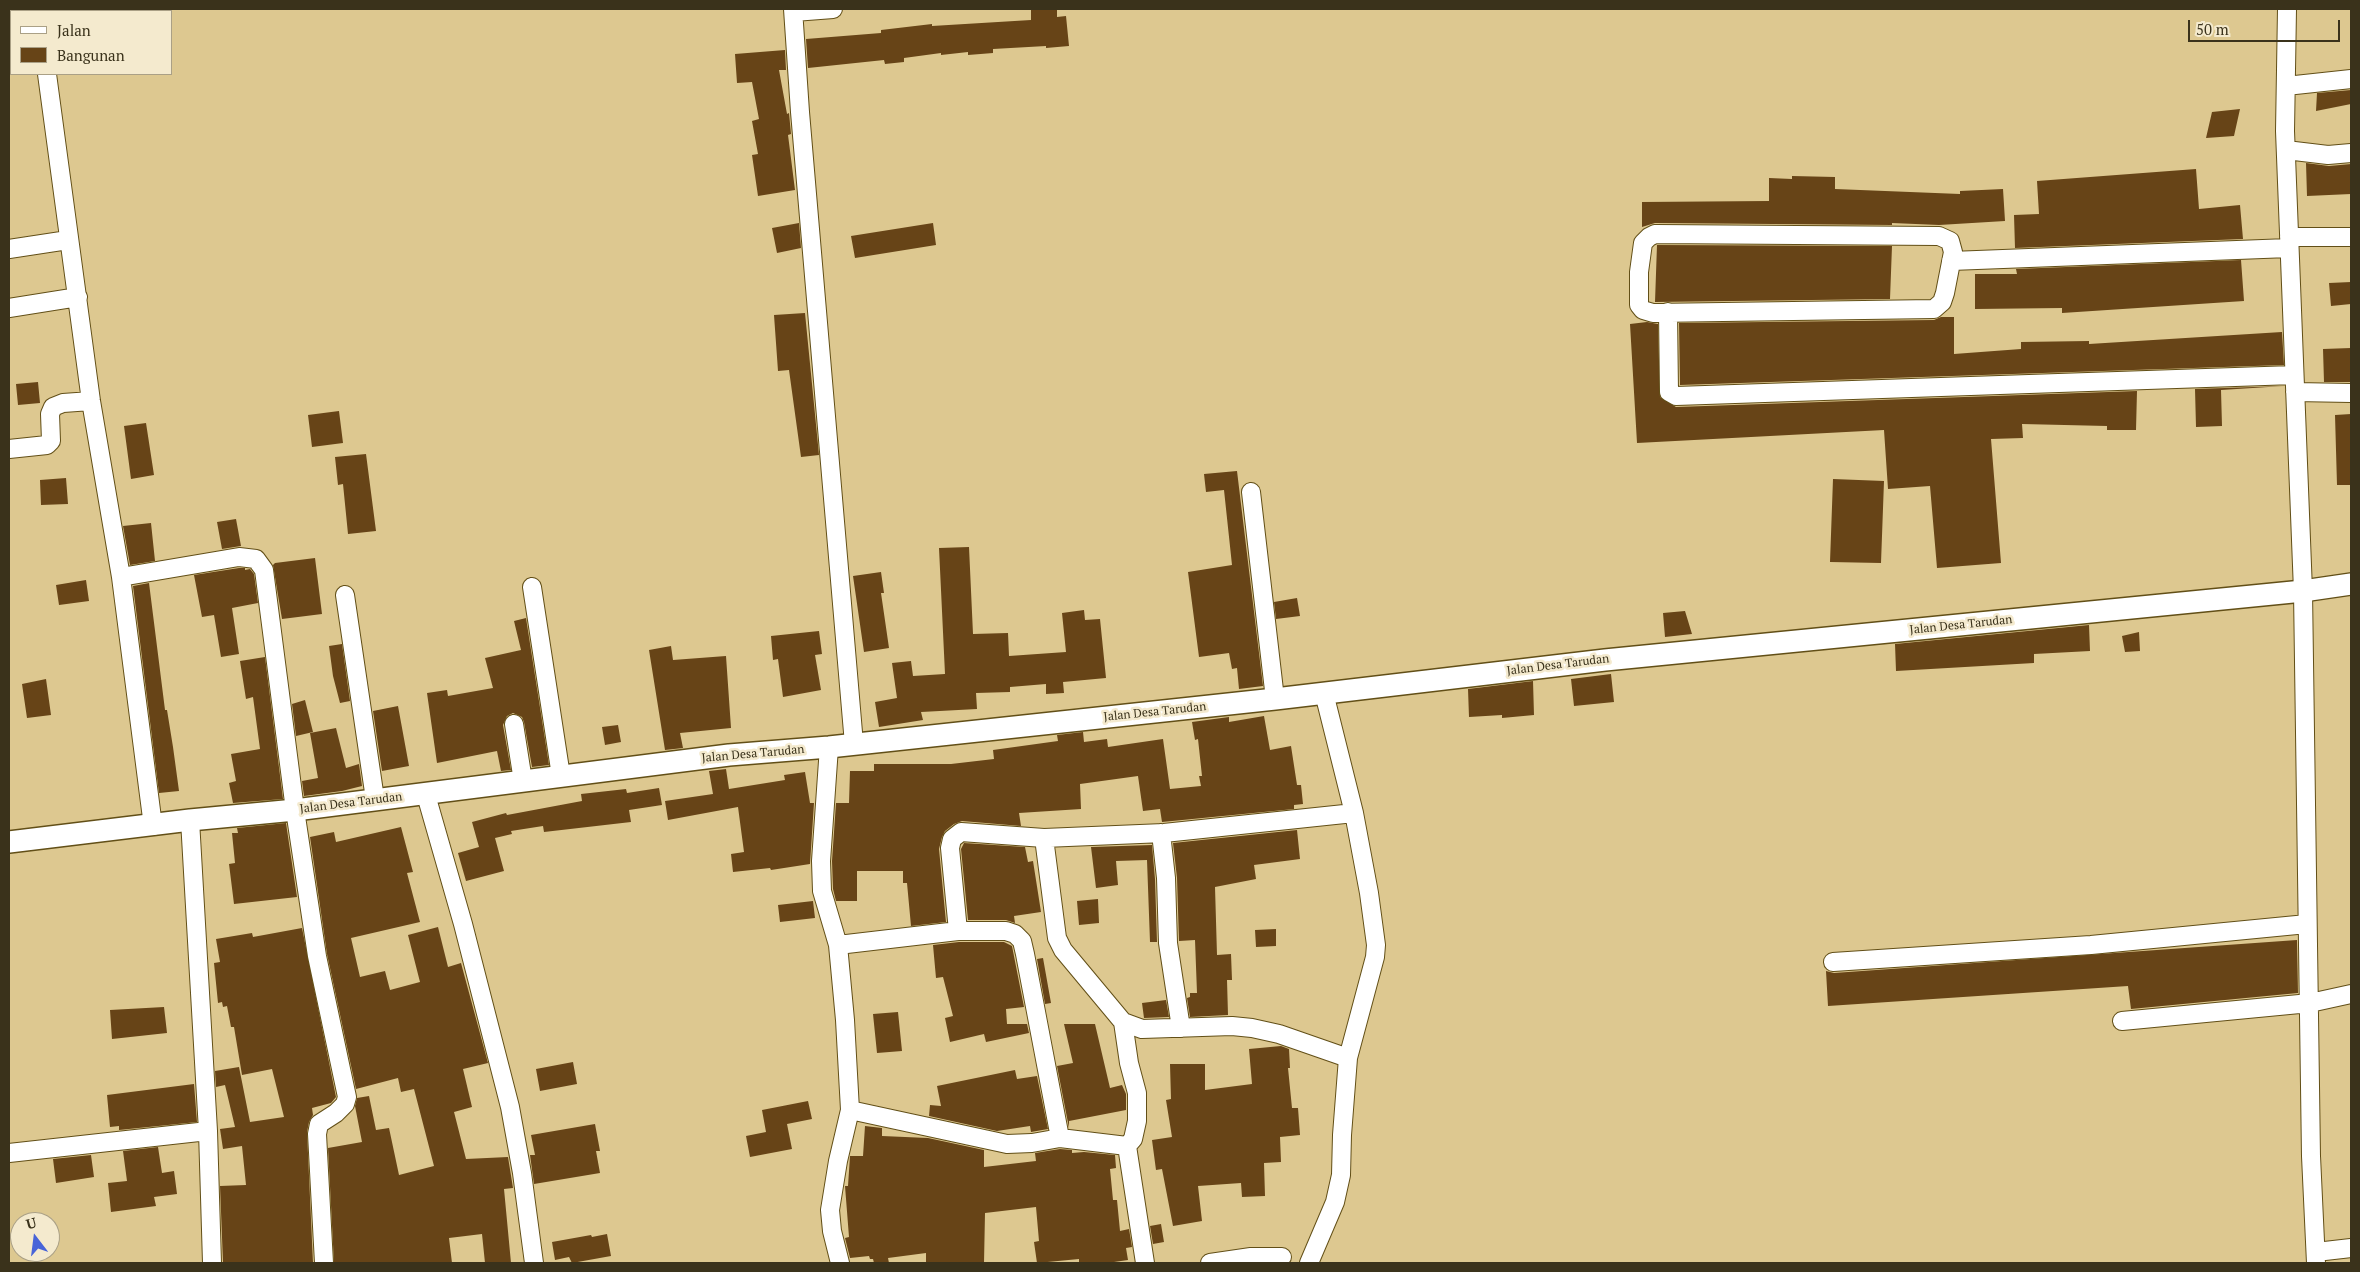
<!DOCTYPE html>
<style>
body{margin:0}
#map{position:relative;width:2360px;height:1272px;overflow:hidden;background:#ddc890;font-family:"PT Serif",serif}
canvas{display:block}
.frame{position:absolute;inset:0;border:10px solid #3a321b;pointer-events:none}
.legend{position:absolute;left:10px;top:10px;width:162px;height:65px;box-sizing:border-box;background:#f4eace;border:1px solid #aaa086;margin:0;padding:6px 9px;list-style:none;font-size:15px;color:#3a321b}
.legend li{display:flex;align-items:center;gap:10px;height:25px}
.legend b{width:25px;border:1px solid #aaa086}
.north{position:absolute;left:10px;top:1212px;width:50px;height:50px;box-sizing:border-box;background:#f4eace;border:1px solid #aaa086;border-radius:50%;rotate:345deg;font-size:14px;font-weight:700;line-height:20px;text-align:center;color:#3a321b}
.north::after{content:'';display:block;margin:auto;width:18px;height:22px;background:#4864d8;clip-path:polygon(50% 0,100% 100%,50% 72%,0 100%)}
.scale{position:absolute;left:2188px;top:20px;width:152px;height:22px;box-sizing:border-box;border:2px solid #3a321b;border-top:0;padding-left:6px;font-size:15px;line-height:18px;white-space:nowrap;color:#3a321b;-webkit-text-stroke:4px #f4eace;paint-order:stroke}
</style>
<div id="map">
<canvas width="2360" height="1272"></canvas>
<div class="frame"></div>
<ul class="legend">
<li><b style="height:6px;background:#fff"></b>Jalan</li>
<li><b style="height:14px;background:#674417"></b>Bangunan</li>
</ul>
<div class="north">U</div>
<div class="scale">50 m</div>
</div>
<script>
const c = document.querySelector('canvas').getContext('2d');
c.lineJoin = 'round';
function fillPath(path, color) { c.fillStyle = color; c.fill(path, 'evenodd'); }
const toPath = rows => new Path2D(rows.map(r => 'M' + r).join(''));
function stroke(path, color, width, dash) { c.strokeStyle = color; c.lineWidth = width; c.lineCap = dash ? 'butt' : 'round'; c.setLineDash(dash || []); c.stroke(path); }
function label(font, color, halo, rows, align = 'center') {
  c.font = font + ' "PT Serif",serif'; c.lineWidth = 5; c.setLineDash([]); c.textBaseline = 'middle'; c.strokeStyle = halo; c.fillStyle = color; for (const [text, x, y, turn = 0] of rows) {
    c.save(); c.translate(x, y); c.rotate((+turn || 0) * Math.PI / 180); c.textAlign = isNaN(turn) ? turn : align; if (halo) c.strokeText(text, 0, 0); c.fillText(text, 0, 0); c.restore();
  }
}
const building = toPath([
 [1031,9,1057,9,1057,17,1066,16,1069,46,1046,48,1046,46,993,49,993,53,968,55,968,52,941,55,941,53,904,58,904,62,885,64,884,60,808,68,806,39,881,33,881,30,932,24,932,26,1031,20],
 [785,50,786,70,779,70,787,114,789,113,791,134,788,135,795,190,758,196,752,155,758,154,752,121,759,119,752,82,737,83,735,54],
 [2351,90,2351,104,2316,111,2317,93],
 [2240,109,2234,136,2206,138,2212,112],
 [2306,163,2329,166,2351,164,2351,194,2307,196],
 [2196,169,2199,209,2240,205,2243,239,2015,248,2014,215,2039,214,2037,181],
 [1792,176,1835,177,1835,189,1960,194,1960,191,2003,189,2005,221,1939,225,1892,223,1892,225,1655,223,1642,227,1642,202,1769,201,1769,178,1792,179],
 [799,223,801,248,777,253,772,228],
 [933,223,936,245,855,258,851,236],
 [1657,245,1892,246,1890,299,1655,302],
 [2241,260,2244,301,2062,313,2062,308,1975,309,1975,274,2017,274,2016,269],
 [2351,282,2351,304,2331,306,2329,283],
 [805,313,819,455,801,457,789,370,778,371,774,315],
 [1941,317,1954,317,1954,354,2021,349,2021,342,2089,341,2089,344,2282,332,2284,365,1680,385,1679,323,1934,320],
 [1647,322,1658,324,1660,397,1676,407,2137,391,2136,430,2107,430,2107,426,2022,424,2023,438,1991,439,2001,563,1937,568,1930,486,1888,489,1884,430,1637,443,1630,324],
 [2351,348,2351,382,2324,382,2323,349],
 [38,382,40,403,18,405,16,384],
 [2284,386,2221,390,2222,426,2196,427,2195,389],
 [339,411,343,443,312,447,308,415],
 [2351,414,2351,485,2337,485,2335,415],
 [146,423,154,475,131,479,124,426],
 [366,454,376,531,348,534,343,484,338,485,335,457],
 [1237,471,1263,686,1239,689,1237,668,1232,669,1229,653,1199,657,1188,572,1232,565,1224,490,1206,492,1204,474],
 [66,478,68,504,41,505,40,480],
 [1833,479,1884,481,1881,563,1830,562],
 [236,519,241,546,222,549,217,522],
 [151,523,155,561,130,565,123,526],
 [969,547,973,634,1008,633,1009,656,1066,652,1062,613,1084,610,1085,620,1100,619,1106,678,1063,682,1064,693,1046,694,1046,684,1010,687,1010,692,976,693,977,709,921,712,923,720,879,727,875,702,897,698,892,663,911,661,913,676,945,674,939,548],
 [315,558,322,614,282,619,273,565,275,563],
 [239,568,245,568,245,570,250,569,254,574,258,603,232,608,239,654,221,657,214,615,202,617,194,575],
 [881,572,884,593,881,593,889,648,864,652,853,576],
 [86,580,89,601,59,605,56,585],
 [149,583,165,710,167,710,173,747,179,791,159,793,133,586],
 [1297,598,1300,616,1276,619,1274,602],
 [1685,611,1692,634,1665,637,1663,613],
 [526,618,549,765,532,767,524,722,522,717,513,713,507,716,503,725,511,770,501,771,497,751,437,763,427,693,447,690,448,696,493,688,485,658,521,650,514,621],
 [2089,625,2090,651,2034,654,2034,663,1896,671,1895,644],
 [819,631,822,654,815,655,821,690,783,697,778,659,773,660,771,636],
 [2139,632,2140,651,2125,652,2122,636],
 [342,644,350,701,340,703,333,676,329,646],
 [671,646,673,660,726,656,731,728,680,733,683,748,665,750,649,650],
 [265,657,283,799,233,803,229,783,236,781,231,754,260,749,253,697,246,699,240,661],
 [1611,674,1614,702,1574,706,1571,679],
 [46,679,51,715,27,718,22,684],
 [1533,681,1534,715,1502,718,1502,715,1469,717,1468,689],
 [305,700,313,732,296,736,292,704],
 [398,706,409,766,382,771,373,711],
 [1264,716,1270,750,1291,746,1297,785,1301,785,1303,804,1294,805,1294,809,1162,822,1160,809,1143,811,1138,776,1080,784,1081,809,1019,813,1021,826,962,821,954,824,945,831,942,837,939,849,946,922,911,926,907,883,903,883,903,871,857,871,857,901,836,901,833,889,832,861,836,803,849,803,850,771,874,771,874,764,951,764,994,759,993,750,1058,741,1057,735,1083,732,1084,742,1107,739,1108,747,1163,739,1170,789,1201,786,1199,776,1202,776,1198,739,1195,740,1192,722,1229,717,1229,722],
 [618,725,621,742,605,745,602,727],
 [336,728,346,768,359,764,362,786,342,791,304,796,302,781,318,778,310,733],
 [726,769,729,789,785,780,784,775,805,772,810,803,814,803,810,864,771,870,770,868,733,872,731,854,744,852,738,807,668,820,665,801,713,794,709,771],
 [659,788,662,805,629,810,631,822,544,832,543,826,511,831,512,834,495,838,504,871,466,881,458,853,479,847,472,822,506,813,507,815,582,801,581,794,626,789,627,793],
 [286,823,297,897,234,904,229,864,235,863,232,833,238,833,237,828],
 [401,827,413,872,407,873,420,922,351,938,360,977,385,971,390,990,420,982,408,935,438,927,448,967,461,963,488,1063,463,1069,472,1107,454,1112,466,1159,508,1157,513,1188,504,1189,511,1263,485,1263,482,1234,449,1238,452,1263,334,1263,328,1148,362,1142,355,1106,357,1098,369,1096,376,1130,389,1128,399,1175,434,1166,414,1089,401,1092,398,1078,356,1089,327,954,310,837,334,832,336,842],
 [1297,830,1300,859,1254,865,1256,879,1215,887,1217,955,1231,954,1232,980,1227,980,1228,1015,1190,1017,1187,998,1190,997,1190,993,1197,993,1195,940,1179,941,1177,878,1173,843],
 [964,843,1025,847,1028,862,1033,861,1041,912,1014,916,1015,923,1006,920,968,920,961,849],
 [1152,845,1155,879,1157,942,1150,942,1147,860,1116,861,1118,885,1096,888,1091,847],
 [1098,899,1099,923,1079,925,1077,901],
 [813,901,815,918,780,922,778,905],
 [302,928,336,1097,331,1103,312,1108,313,1115,309,1122,307,1132,313,1263,223,1263,220,1186,246,1185,242,1146,223,1149,220,1129,235,1127,225,1085,216,1087,215,1071,239,1067,250,1122,284,1117,272,1069,242,1075,234,1027,231,1027,227,1006,223,1007,222,1002,218,1003,214,963,220,962,216,939,252,933,253,937],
 [1276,929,1276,946,1256,947,1255,930],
 [2297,940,2298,993,2131,1009,2128,986,1828,1006,1826,971,1834,973],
 [959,942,1004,942,1012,946,1024,1007,1006,1009,1007,1024,1027,1024,1029,1033,986,1042,984,1034,950,1042,945,1018,953,1016,943,977,936,978,933,945],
 [1043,958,1051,1003,1045,1004,1037,959],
 [1166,1000,1169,1017,1144,1018,1142,1003],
 [164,1007,167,1033,112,1039,110,1010],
 [898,1012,902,1051,877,1053,873,1014],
 [1064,1024,1095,1024,1110,1088,1122,1085,1126,1094,1126,1110,1069,1121,1069,1128,1057,1066,1073,1063],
 [1281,1046,1289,1049,1290,1068,1288,1068,1292,1108,1298,1108,1300,1135,1280,1137,1281,1162,1264,1163,1265,1196,1242,1197,1241,1183,1198,1186,1202,1221,1173,1226,1162,1169,1156,1170,1152,1140,1172,1137,1166,1100,1171,1099,1170,1064,1205,1064,1205,1090,1252,1084,1249,1049],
 [573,1062,577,1084,540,1091,536,1069],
 [1015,1070,1017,1079,1037,1076,1048,1129,1031,1132,1030,1126,997,1131,929,1116,930,1105,941,1106,937,1086],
 [194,1084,197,1122,119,1130,119,1126,110,1127,107,1095],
 [808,1101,812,1119,787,1124,792,1149,750,1157,746,1136,766,1132,762,1110],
 [595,1124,600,1151,596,1151,600,1173,534,1184,530,1155,535,1155,531,1135],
 [865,1126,882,1128,882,1136,928,1138,984,1150,984,1167,1036,1161,1035,1153,1060,1149,1072,1150,1072,1153,1084,1152,1115,1155,1116,1168,1110,1169,1113,1200,1117,1200,1120,1231,1129,1229,1132,1247,1126,1248,1128,1260,1107,1263,1079,1263,1079,1259,1037,1263,1034,1242,1039,1241,1036,1207,985,1213,984,1263,926,1263,926,1253,888,1258,889,1263,874,1263,873,1259,870,1259,869,1256,850,1258,845,1238,849,1237,845,1186,848,1186,850,1156,863,1156],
 [158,1147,162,1173,174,1171,177,1194,154,1197,156,1206,111,1212,108,1183,127,1181,123,1151],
 [91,1155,94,1177,56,1183,53,1159],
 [1161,1224,1164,1242,1153,1244,1150,1226],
 [607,1234,611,1256,572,1263,569,1257,555,1260,552,1242,591,1235,592,1237]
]);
const minor = toPath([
 [38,9,39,11],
 [793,9,800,112,854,744],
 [2287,9,2285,131,2303,591,2311,1156,2316,1263],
 [794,12,833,9],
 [47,74,91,401,121,577,153,826],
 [2286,86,2351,79],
 [2286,150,2328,155,2351,153],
 [1655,234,1939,236,1950,241,1953,252,1945,293,1942,302,1934,309,1653,313,1643,310,1639,305,1639,272,1643,243,1649,237,1655,234],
 [2289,237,2351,237],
 [9,249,68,240],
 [1951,261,2289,248],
 [9,308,78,297],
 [1668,312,1669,392,1676,396,2294,375],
 [2295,392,2351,393],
 [9,449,47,445,51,441,50,414,53,407,63,403,91,401],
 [1251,492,1275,699],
 [121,577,239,557,256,559,264,570,295,810,317,956,347,1097,345,1104,336,1113,319,1124,317,1134,324,1263],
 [532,587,561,776],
 [345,595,375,799],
 [514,724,523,781],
 [829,747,821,861,822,891,838,945,845,1020,850,1110,838,1161,830,1210,832,1231,840,1263],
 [426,795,463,924,510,1107,522,1173,534,1263],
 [190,820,208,1131,212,1263],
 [1161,833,1166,878,1168,943,1181,1028],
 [1044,838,1057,938,1063,950,1123,1022,1142,1029,1232,1026,1252,1028,1279,1034,1348,1058],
 [958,931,950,848,952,839,961,832,1044,838,1164,833,1354,813],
 [838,945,958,931,1006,931,1015,934,1022,941,1025,954,1060,1138],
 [1833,962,2091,945,2307,924],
 [2122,1021,2310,1003,2351,994],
 [1123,1022,1129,1063,1137,1093,1137,1121,1133,1139,1127,1146],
 [850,1110,1007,1144,1032,1143,1060,1138,1127,1146],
 [1127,1146,1145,1263],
 [9,1153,208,1131],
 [2316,1252,2351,1248],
 [1210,1263,1251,1257,1282,1257],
 [1309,1263,1335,1202,1341,1175,1342,1135,1348,1058,1375,957,1376,945,1369,893,1354,813,1324,693]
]);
const tertiary = toPath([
 [9,842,190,820,295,810,729,755,829,747,1275,699,1605,660,2303,591,2351,584]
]);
const streetNames = [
 ["Jalan Desa Tarudan",1961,625,-6],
 ["Jalan Desa Tarudan",1558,665,-7],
 ["Jalan Desa Tarudan",1155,712,-6],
 ["Jalan Desa Tarudan",753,754,-5],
 ["Jalan Desa Tarudan",351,803,-7]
];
fillPath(building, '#674417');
stroke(minor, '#624f17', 20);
stroke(tertiary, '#624f17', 24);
stroke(minor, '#fff', 18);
stroke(tertiary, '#fff', 21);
label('12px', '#3a321b', '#f4eace', streetNames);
</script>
